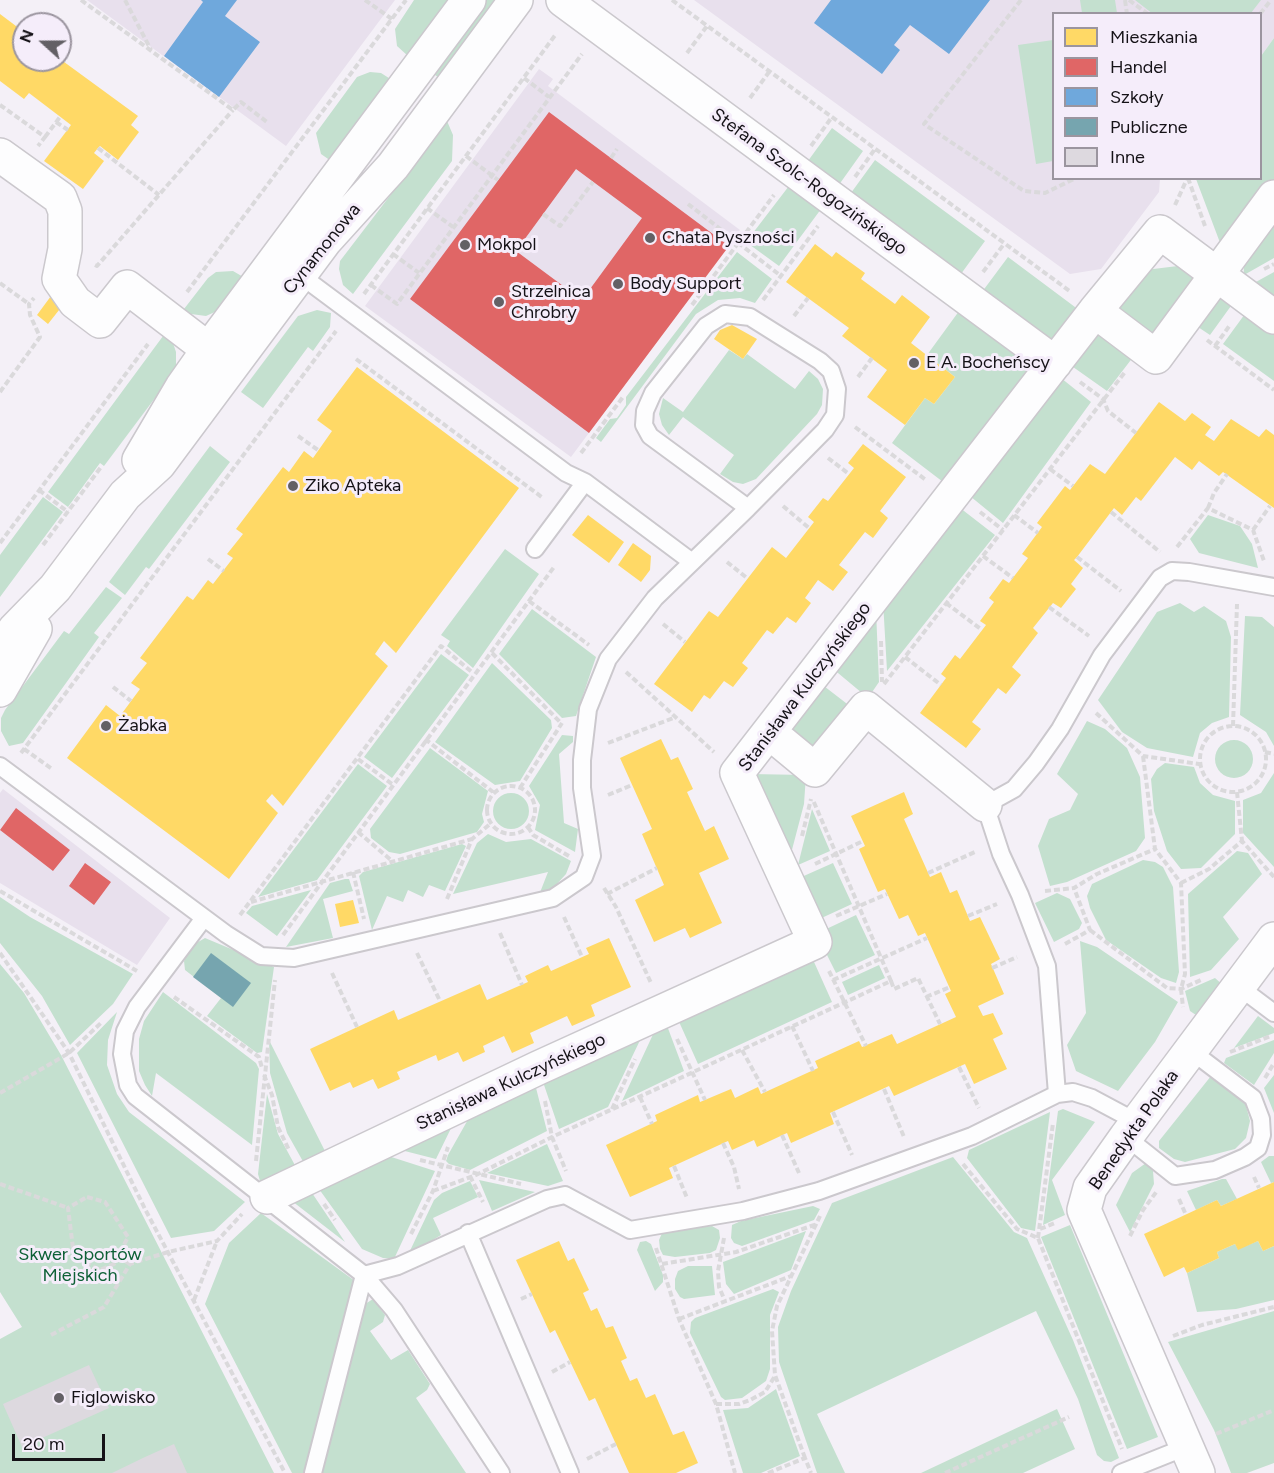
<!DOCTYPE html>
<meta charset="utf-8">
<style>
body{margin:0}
#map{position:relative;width:1274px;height:1473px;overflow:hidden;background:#f4f0f7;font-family:Figtree,sans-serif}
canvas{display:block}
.legend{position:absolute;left:1052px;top:12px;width:210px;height:168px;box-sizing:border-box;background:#f5edfa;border:2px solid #9b959f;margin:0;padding:8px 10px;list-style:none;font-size:18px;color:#151217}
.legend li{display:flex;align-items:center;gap:12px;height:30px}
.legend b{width:30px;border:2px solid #9b959f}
.north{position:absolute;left:12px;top:12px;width:60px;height:60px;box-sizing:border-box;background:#f5edfa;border:2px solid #9b959f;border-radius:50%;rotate:291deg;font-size:16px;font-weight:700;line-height:24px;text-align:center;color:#151217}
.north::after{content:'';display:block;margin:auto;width:21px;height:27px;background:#636065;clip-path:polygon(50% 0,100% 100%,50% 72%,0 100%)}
.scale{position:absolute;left:12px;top:1434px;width:93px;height:27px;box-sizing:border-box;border:3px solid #151217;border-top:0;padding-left:8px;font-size:18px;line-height:21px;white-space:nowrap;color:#151217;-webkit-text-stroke:4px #f5edfa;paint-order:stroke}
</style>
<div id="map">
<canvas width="1274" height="1473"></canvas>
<ul class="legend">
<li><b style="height:16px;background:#ffd966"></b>Mieszkania</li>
<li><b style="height:16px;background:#e06666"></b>Handel</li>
<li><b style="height:16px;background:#6fa8dc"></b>Szkoły</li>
<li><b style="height:16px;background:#76a5af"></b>Publiczne</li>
<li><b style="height:16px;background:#ddd9df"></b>Inne</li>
</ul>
<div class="north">N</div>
<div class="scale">20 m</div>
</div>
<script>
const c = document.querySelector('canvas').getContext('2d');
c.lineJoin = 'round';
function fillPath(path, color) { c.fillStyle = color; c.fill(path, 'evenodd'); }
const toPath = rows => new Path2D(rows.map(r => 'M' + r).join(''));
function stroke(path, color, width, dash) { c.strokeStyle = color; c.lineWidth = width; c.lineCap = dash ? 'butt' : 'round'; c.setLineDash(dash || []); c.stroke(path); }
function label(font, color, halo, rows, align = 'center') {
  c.font = font + ' Figtree,sans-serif'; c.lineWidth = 6; c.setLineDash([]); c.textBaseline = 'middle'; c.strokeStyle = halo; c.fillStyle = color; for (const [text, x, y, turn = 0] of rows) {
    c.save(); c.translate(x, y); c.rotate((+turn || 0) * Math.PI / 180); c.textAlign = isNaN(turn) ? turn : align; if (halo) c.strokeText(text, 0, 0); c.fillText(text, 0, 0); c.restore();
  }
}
const built = toPath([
 [87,0,395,0,286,146],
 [694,0,1274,0,1274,38,1261,56,1260,14,1054,14,1054,178,1160,179,1159,192,1101,269,1070,274],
 [539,69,553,79,548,86,740,230,571,457,365,306],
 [3,789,170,918,137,965,0,883,0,793]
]);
const green = toPath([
 [414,0,451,0,408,56,397,46,395,29],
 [482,0,498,0,444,81,429,71],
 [1080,0,1115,0,1117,13,1082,13],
 [1135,0,1261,0,1251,13,1153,14],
 [1274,38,1274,182,1222,248,1196,179,1260,178,1261,56],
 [1053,40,1053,161,1036,164,1018,45],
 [370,72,381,73,392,80,331,161,321,154,316,133,357,77],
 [447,121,453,135,452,161,353,294,343,285,339,269,340,261],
 [832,128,863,151,836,189,805,165],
 [875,160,985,241,958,278,848,197],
 [792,182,824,205,779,266,746,242],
 [1274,211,1274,258,1244,275,1243,253],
 [737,252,772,279,755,303,740,298,718,300,696,314,601,442,596,438,610,419,617,418,626,405,626,397],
 [1008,257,1083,313,1054,352,979,296],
 [1186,265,1207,276,1155,346,1106,311,1137,271],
 [233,271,245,278,217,311,206,316,191,314,184,309,208,278,216,272],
 [1274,272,1274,309,1245,288],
 [1216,284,1236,299,1210,335,1189,321],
 [962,307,1039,365,947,485,892,443,925,398,934,404,955,377,927,355],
 [1250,307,1274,325,1274,381,1223,344],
 [317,310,331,313,330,327,313,351,308,347,263,408,241,392,298,316],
 [1096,322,1137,352,1107,391,1066,362],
 [166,332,172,340,176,352,176,365,173,374,104,466,100,463,68,507,48,492],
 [729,350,743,359,747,354,795,389,809,371,818,379,823,389,822,405,817,414,756,479,743,484,733,482,720,474,734,455,683,417,669,435,662,425,659,414,663,398,683,412],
 [1056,374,1091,402,1003,523,965,492],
 [210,446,230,462,149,569,146,567,125,595,109,582],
 [43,497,63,512,0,597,0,555],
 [955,504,995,535,887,671,883,601],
 [1208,515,1240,526,1252,544,1258,568,1199,553,1190,539],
 [505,549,539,574,473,668,447,646,450,641,441,635],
 [106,587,122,598,94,633,99,637,23,743,9,746,1,731,1,718,5,710,64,631,69,634],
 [1180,603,1194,612,1204,606,1226,621,1231,637,1229,717,1212,723,1200,733,1193,757,1147,748,1122,732,1098,700,1157,612],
 [532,609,596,657,576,716,562,718,499,654],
 [876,610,879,682,868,698,832,668],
 [1245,616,1262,617,1274,627,1274,746,1266,732,1240,715],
 [441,654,469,675,392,778,364,757],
 [492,663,551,720,552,728,520,781,495,785,435,742],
 [820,683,855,710,815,761,781,735],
 [1087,721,1105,729,1127,748,1140,777,1145,838,1136,851,1067,882,1050,886,1038,846,1049,819,1070,810,1078,794,1057,774],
 [562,735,573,736,573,742,559,754,564,823,578,829,575,852,535,830,540,805,529,786],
 '1215 759a19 19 0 1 1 38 0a19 19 0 1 1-38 0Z',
 [430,748,488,791,482,814,484,822,477,832,400,854,389,852,371,838,370,829],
 [1165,763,1194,767,1200,783,1213,795,1235,801,1235,834,1201,868,1181,869,1167,851,1154,811,1151,779,1157,769],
 [358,764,387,786,317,880,258,897],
 [1274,773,1274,867,1243,833,1243,800,1261,793],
 [750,774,806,775,804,804,788,865],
 '493 811a18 18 0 1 1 36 0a18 18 0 1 1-36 0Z',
 [812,809,830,851,798,865],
 [488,834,506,842,531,839,571,861,566,874,555,886,539,895,548,872,453,894,477,843],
 [462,844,466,846,445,891,429,885,423,897,408,890,403,902,387,896,372,930,359,876,363,872],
 [1237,851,1248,853,1262,874,1223,917,1239,939,1211,970,1190,977,1188,894],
 [1143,860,1155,862,1163,867,1173,887,1179,972,1176,983,1161,978,1106,940,1090,908,1087,896,1092,884],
 [833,863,852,904,815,921,797,879],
 [345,879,349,879,353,891,323,899,333,938,286,947,330,883],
 [311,890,277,936,246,913,252,906],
 [1057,893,1070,899,1082,923,1079,929,1054,942,1035,903],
 [0,897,30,917,133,974,113,1004,70,1045,42,996,0,943],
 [856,915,875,955,836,973,823,947,820,932],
 [205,938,274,967,262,1052,257,1053,207,1016,221,998,185,970,184,961,193,945],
 [1080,941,1097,947,1178,1002,1155,1042,1118,1091,1076,1071,1067,1045,1086,1013],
 [810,953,832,1002,698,1064,676,1015],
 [0,964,24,993,61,1055,274,1473,0,1473,0,1339,22,1327,0,1292],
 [879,965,885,978,848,995,842,982],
 [1215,978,1224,986,1199,1017,1190,1011,1185,991],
 [163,992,256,1063,259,1069,252,1145,156,1073,152,1096,145,1085,139,1071,139,1039,144,1021],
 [117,1012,108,1040,107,1065,117,1094,129,1112,245,1202,214,1231,171,1238,77,1053],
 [1258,1016,1274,1028,1274,1033,1234,1048],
 [666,1023,684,1071,622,1101,656,1028],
 [643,1034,608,1107,559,1129,543,1082],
 [269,1040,329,1159,305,1165,287,1133,270,1073],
 [1274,1040,1274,1053,1254,1085,1224,1063,1226,1058],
 [1274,1075,1274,1113,1264,1088],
 [1211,1076,1245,1102,1250,1121,1246,1138,1235,1149,1185,1162,1174,1159,1159,1148,1159,1141],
 [535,1084,547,1131,470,1170,449,1164,446,1161,448,1155,470,1116],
 [267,1094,278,1134,297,1169,266,1185,260,1181,258,1174],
 [1063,1109,1095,1122,1052,1180,1065,1215,1043,1225,1058,1111],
 [1050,1112,1035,1231,1021,1228,967,1158,969,1150],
 [456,1118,436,1159,393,1148],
 [547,1144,563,1181,548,1186,487,1173],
 [382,1154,435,1171,394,1259,383,1258,362,1249,319,1189],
 [1269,1156,1274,1156,1274,1182,1271,1183,1261,1162],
 [953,1157,1014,1232,1027,1238,1073,1340,1119,1458,1111,1462,1104,1461,1097,1455,1078,1399,1036,1311,817,1414,845,1473,817,1473,779,1362,778,1327,791,1291,832,1203],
 [1146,1163,1153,1171,1154,1184,1130,1232,1116,1205,1132,1173],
 [1222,1179,1226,1179,1237,1199,1221,1206,1217,1200,1196,1210,1187,1191],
 [479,1180,535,1192,492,1211],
 [470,1181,478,1197,433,1218,441,1235,408,1255,434,1200,442,1193],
 [310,1190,345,1242,288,1198],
 [813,1206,820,1209,814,1220,742,1246,734,1243,731,1238,732,1225,741,1221],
 [261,1213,355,1281,305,1473,292,1473,205,1304,229,1243],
 [1070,1225,1158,1437,1127,1449,1041,1237],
 [712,1226,719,1230,720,1238,716,1250,710,1253,675,1257,663,1255,660,1249,659,1240,663,1231],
 [806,1231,791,1270,734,1294,726,1284,723,1262],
 [646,1241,651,1244,663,1275,663,1282,655,1291,637,1250,640,1242],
 [1258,1241,1263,1251,1274,1246,1274,1300,1236,1309,1197,1312,1187,1273,1219,1258,1217,1252,1235,1244,1238,1249],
 [688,1266,712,1266,715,1295,684,1299,680,1297,675,1289,675,1279,678,1271],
 [773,1289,779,1292,770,1315,770,1369,766,1381,742,1398,725,1400,721,1397,690,1333,691,1322,695,1318],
 [373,1299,385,1315,383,1322,370,1331,391,1360,408,1350,430,1384,427,1390,416,1398,466,1473,322,1473,362,1306],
 [1274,1311,1274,1463,1247,1473,1231,1473,1214,1430,1168,1342],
 [776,1389,800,1456,761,1473,743,1473,723,1410,748,1408],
 [1057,1409,1075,1449,1023,1473,921,1473]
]);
const homes = toPath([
 [0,14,24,32,24,60,60,59,138,116,131,125,139,132,118,160,100,146,98,148,94,153,104,161,83,189,44,161,71,125,29,93,24,99,0,81],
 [815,244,832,257,836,252,865,273,861,279,895,304,902,295,930,317,911,343,955,377,934,404,925,398,905,425,867,397,887,370,842,336,849,328,786,282],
 [51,296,63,305,48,324,37,315],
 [732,325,757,339,743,359,714,339,720,330],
 [357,367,519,488,396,653,384,641,375,654,388,666,283,806,272,794,266,801,278,813,229,879,67,758,106,705,120,716,140,689,131,683,147,663,140,658,187,596,193,600,208,580,213,584,233,558,227,554,243,534,236,529,283,467,289,472,304,451,313,458,332,431,317,420],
 [1159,402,1185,421,1192,413,1211,427,1205,435,1214,441,1231,419,1259,437,1266,429,1274,435,1274,508,1223,472,1219,476,1199,461,1192,470,1175,457,1141,501,1136,497,1122,515,1114,508,1077,557,1074,560,1083,568,1071,584,1076,589,1061,608,1053,603,1033,628,1038,633,1012,667,1021,675,1006,694,998,688,972,722,981,729,966,748,920,713,946,678,941,674,955,655,960,659,986,625,980,621,994,602,989,598,1003,579,1009,583,1028,558,1022,554,1042,527,1037,523,1065,486,1070,490,1090,464,1105,474],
 [863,444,906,477,880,511,888,518,873,538,865,532,839,565,848,572,833,591,818,580,805,598,811,603,796,623,787,617,773,634,767,630,742,663,748,668,733,687,724,681,710,699,704,695,692,712,654,684,709,611,718,617,772,547,786,558,814,522,808,517,823,498,828,501,854,468,848,463],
 [588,515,624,542,609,563,572,535],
 [633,543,651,556,650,570,641,582,618,565],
 [661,739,671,760,678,757,693,789,687,792,705,831,714,826,729,859,699,873,722,923,690,938,685,928,654,942,635,900,664,885,642,834,652,829,620,758],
 [904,792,913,814,904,819,930,877,941,872,950,893,957,890,970,921,980,917,1000,959,991,964,1004,994,978,1006,983,1016,993,1013,1003,1034,993,1039,1007,1069,974,1084,965,1064,894,1096,889,1086,830,1113,834,1124,791,1143,787,1133,757,1147,754,1140,732,1150,728,1141,669,1168,673,1178,630,1197,606,1145,657,1121,655,1115,698,1095,700,1102,731,1089,735,1098,758,1087,761,1094,818,1068,815,1061,859,1041,862,1047,892,1034,897,1044,956,1017,945,994,951,991,925,933,918,936,908,915,899,919,885,889,878,892,859,849,865,846,851,816],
 [353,900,359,923,340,927,335,904],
 [609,938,631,987,591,1005,595,1016,572,1026,567,1016,530,1033,534,1043,512,1053,504,1036,483,1046,485,1052,463,1062,458,1052,438,1061,436,1055,397,1072,400,1079,378,1089,373,1079,353,1088,350,1082,330,1091,310,1049,394,1010,398,1020,480,984,487,1000,528,982,525,976,548,965,551,971,589,954,586,948],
 [1274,1182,1274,1246,1263,1251,1258,1241,1238,1250,1235,1244,1217,1252,1219,1258,1187,1273,1184,1267,1164,1277,1144,1234,1217,1200,1221,1206],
 [559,1241,568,1261,574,1258,589,1290,583,1293,591,1311,597,1308,606,1328,613,1326,627,1358,621,1361,630,1381,637,1378,646,1398,655,1394,673,1435,684,1431,698,1463,676,1473,629,1473,595,1398,589,1401,555,1330,550,1333,516,1260]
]);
const shops = toPath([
 [549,112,729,246,589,433,410,299],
 [576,169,642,218,582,300,516,251],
 [16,808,70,850,53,871,0,830],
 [85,863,111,882,94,905,69,886]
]);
const schools = toPath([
 [201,0,237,0,225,16,260,42,219,97,164,56,203,2],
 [831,0,990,0,949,54,910,25,894,45,900,50,882,74,814,23]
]);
const public = toPath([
 [211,953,251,983,233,1007,193,977]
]);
const building = toPath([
 [89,1365,109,1408,22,1447,3,1404],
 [174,1444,187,1473,112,1473,145,1457]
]);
const path = toPath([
 [81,0,233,110,241,102,267,122],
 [125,0,151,50],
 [365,0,392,19],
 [672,0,1071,292],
 [1021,0,924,124,1024,191,1045,193,1076,178],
 [1125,0,1127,14],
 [1129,0,1148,14],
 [1260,14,1271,0],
 [687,53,707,26],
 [524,78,549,97],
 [750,98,769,72],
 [0,105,45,137,38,146],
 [56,122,68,130],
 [45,137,60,117],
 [811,146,832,117],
 [98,148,159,195],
 [466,156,498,180],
 [611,158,617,149],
 [855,177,875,149],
 [1188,178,1205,226],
 [688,204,781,276],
 [1175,205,1187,179],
 [427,208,453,227],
 [543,214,560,226,593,182],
 [393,254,419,273],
 [95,265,97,266,233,110],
 [1264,269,1274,264],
 [983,272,1004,244],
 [0,283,29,304],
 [371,285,397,304,582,54],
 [187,292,406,0],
 [364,294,556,34],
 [763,300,818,226],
 [692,305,774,195],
 [794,316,808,298],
 [1207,340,1274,390],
 [1215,346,1230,325],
 [356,359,543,498],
 [858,377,872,358],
 [1080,382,1103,399,1108,411,1136,433],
 [0,392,40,337,30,315,29,304,34,298],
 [855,427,926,480],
 [298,436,318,450],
 [581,453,623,397],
 [828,458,849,474],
 [1050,469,1073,486],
 [39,490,68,512],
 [783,506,809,528],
 [1208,508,1214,493,1227,474],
 [980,512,1003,530],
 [1111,512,1160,552],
 [1014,515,1038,533],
 [1253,530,1270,506],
 [0,543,148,344],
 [43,545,101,467],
 [1177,547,1208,508,1253,530,1264,561],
 [983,556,1013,578],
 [1077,557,1121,591],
 [208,559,224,571],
 [727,562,747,578],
 [529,601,589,645],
 [946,603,982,630],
 [1049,607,1089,636],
 [663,624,685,642],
 [881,641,882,682],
 [492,653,561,723],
 [905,657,941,685],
 [626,672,714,752],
 [884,684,1125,372],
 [113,687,131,701],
 [1096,713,1143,756,1199,764],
 [1233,726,1237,604],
 '1200 759a33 33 0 1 1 66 0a33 33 0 1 1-66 0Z',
 [425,739,493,792],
 [608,743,676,717],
 [24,749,52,769],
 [1265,752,1274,754],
 [21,753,336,331],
 [1143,756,1155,849,1181,883,1185,974,1181,989,1183,1007],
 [358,759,392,784],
 '487 810a24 24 0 1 1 48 0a24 24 0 1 1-48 0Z',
 [520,788,562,723],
 [1237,792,1242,841],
 [608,795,632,785],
 [528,827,533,835,569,856],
 [358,832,391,860],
 [802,836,811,799],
 [815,864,863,841],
 [353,872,364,919],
 [928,873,975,852],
 [1181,883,1209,869,1242,841,1274,877],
 [604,888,616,907,651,983],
 [0,891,137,971],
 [1045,891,1074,888,1097,874,1155,849],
 [607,894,657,868],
 [447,899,472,839,490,824],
 [251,902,472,839],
 [240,915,441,646,473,673],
 [836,916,887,894],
 [968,916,997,904],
 [564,917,582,957],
 [1090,930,1167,988,1181,989,1203,979],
 [500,933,522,985],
 [283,935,554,567],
 [1065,944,1090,930,1074,888],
 [0,953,69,1053,145,1209,285,1473],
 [417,953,440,1001],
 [992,968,1017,957],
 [829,971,866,1046],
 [332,973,357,1027],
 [833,980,927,938],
 [891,981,894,989,918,978,940,1024],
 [174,997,259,1057,262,1068],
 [926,997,950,987],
 [792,1026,813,1071],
 [677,1039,705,1100],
 [742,1050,765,1092],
 [1230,1052,1271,1036],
 [959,1067,979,1108],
 [264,1075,272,1095,278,1127,289,1150],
 [1265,1078,1274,1063],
 [884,1089,904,1137],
 [0,1093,69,1053,102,1022],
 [640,1097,652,1124],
 [545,1101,552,1137,566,1171],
 [612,1109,635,1059],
 [833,1112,852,1155],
 [782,1135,799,1173],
 [723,1143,734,1167,739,1189],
 [420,1160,521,1184],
 [256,1161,275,980],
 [963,1164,1017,1229,1038,1238,1122,1449],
 [674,1166,687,1198],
 [470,1176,483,1202],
 [1254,1177,1259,1188],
 [0,1184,68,1208],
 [433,1191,476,1175,552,1137,891,981,813,800],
 [87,1197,105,1202,128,1237,114,1264,100,1270,74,1256,68,1208,87,1197],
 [1179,1199,1186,1215],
 [324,1204,335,1220],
 [1040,1229,1055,1223],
 [411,1234,433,1191,448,1147],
 [1130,1236,1143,1210,1157,1191],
 [724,1238,718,1271,719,1287,725,1301],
 [1038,1238,1053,1123],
 [656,1248,679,1319,716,1404,735,1473],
 [118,1257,130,1264],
 [662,1264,736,1252,817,1224],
 [521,1299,532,1294],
 [194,1300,217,1241],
 [679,1319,791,1276],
 [51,1335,104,1307,130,1264,168,1252,217,1241,242,1214],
 [1173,1336,1202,1325,1274,1307],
 [552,1372,570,1362],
 [716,1404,739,1404,750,1400,765,1392,775,1376],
 [1216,1434,1274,1410],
 [805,1458,775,1375,772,1331,777,1306,820,1216],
 [587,1459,616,1444],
 [768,1473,805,1458,811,1473],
 [945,1473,1069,1417]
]);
const lane = toPath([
 [296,272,566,473,585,482,692,562],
 [535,549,585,482],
 [0,766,226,934,261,956,294,958,553,898,584,877,592,856,582,788,582,760,588,709,608,659,655,598,748,508,825,430,835,415,837,389,831,371,820,361,750,317,725,314,706,326,653,393,645,411,644,425,650,436,748,508],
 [204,918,137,1007,125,1031,122,1054,128,1085,135,1096,364,1275,394,1310,501,1473],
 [1238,986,1274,1013],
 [1057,1094,1047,966,1020,895,1001,854,985,805,1014,789,1036,763,1060,729,1102,655,1160,578,1172,571,1189,572,1274,587],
 [1126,1137,1175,1176,1215,1170,1245,1157,1258,1148,1262,1135,1261,1119,1253,1098,1190,1050],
 [468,1233,570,1473],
 [364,1275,398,1266,547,1199,565,1195,630,1230,743,1211,819,1191,972,1136,1057,1094,1073,1092,1092,1098,1137,1122],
 [313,1473,364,1275],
 [1121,1473,1186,1447]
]);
const street = toPath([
 [563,0,1055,363],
 [0,155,60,198,65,211,65,249,59,279,75,302,100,321,127,287,225,362],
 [1095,311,1156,357,1274,197],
 [139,460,182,387,208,350,469,0],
 [0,649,15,629,55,588,125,495,159,464,325,241,393,166,516,0],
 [0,690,35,629],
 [769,732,815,770,866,708,985,805],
 [267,1197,538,1068,815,942,737,773,1095,311,1160,232,1274,317],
 [1198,1473,1084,1210,1090,1188,1126,1137,1274,939]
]);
const markers = [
 [650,238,6,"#636065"],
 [465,245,6,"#636065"],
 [618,284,6,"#636065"],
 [499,302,6,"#636065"],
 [914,363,6,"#636065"],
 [293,486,6,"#636065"],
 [106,726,6,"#636065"],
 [59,1398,6,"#636065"]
];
const streetNames = [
 ["Stefana Szolc-Rogozińskiego",809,182,36],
 ["Cynamonowa",322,249,-51],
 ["Stanisława Kulczyńskiego",805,687,-53],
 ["Stanisława Kulczyńskiego",511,1082,-25],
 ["Benedykta Polaka",1134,1130,-55]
];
const poiNames = [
 ["Chata Pyszności",662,238],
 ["Mokpol",477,245],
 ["Body Support",630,284],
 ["Strzelnica",511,292],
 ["Chrobry",511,313],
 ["E A. Bocheńscy",926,363],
 ["Ziko Apteka",305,486],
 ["Żabka",118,726],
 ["Figlowisko",71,1398]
];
const parkNames = [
 ["Skwer Sportów",80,1255],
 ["Miejskich",80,1276]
];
fillPath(built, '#e8e0ed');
fillPath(green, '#c4e0cf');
fillPath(homes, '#ffd966');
fillPath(shops, '#e06666');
fillPath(schools, '#6fa8dc');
fillPath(public, '#76a5af');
fillPath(building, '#ddd9df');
stroke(lane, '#cbc8cd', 20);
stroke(street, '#cbc8cd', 36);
stroke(path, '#dad9db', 4, [6, 3]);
stroke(lane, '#fdfdfe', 16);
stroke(street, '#fdfdfe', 33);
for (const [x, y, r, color] of markers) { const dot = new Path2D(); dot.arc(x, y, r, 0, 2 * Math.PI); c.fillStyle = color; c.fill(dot); stroke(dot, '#f5edfa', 2); }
label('18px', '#151217', '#f5edfa', streetNames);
label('18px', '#151217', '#f5edfa', poiNames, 'left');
label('18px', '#0d6036', '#f5edfa', parkNames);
</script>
